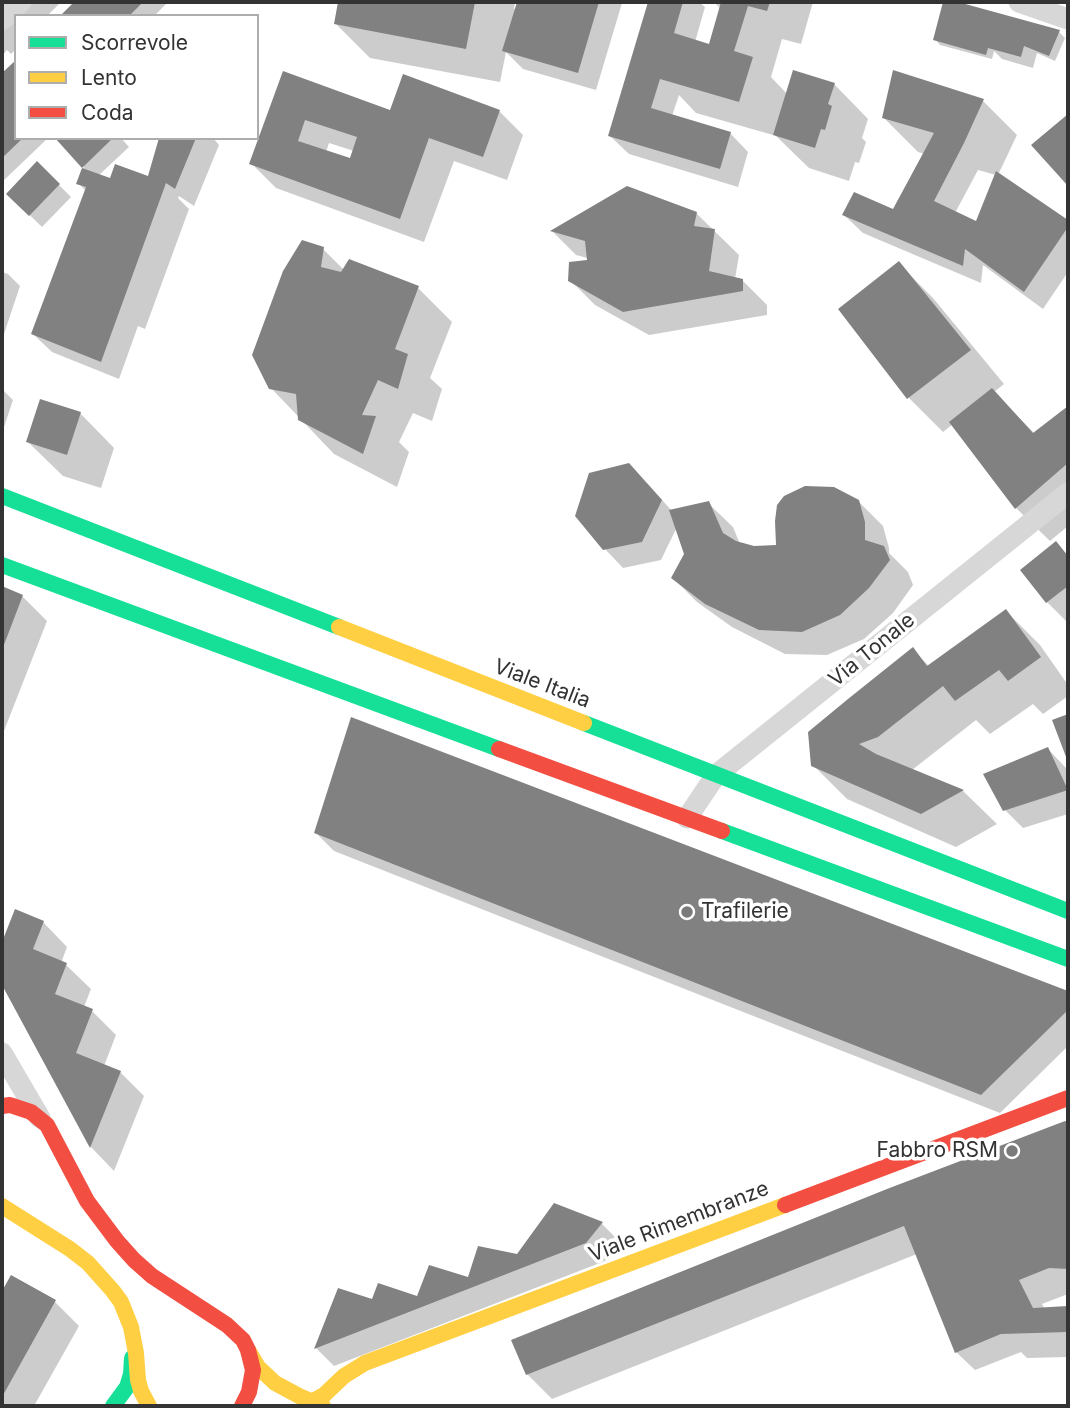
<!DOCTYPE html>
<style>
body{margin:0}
#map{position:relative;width:1070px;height:1408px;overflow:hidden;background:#fff;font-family:Inter,sans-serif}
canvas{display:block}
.frame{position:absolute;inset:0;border:4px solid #333;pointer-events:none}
.legend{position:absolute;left:14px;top:14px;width:245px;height:126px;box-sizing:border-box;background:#fff;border:2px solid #adadad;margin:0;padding:9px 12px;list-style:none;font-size:21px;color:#333}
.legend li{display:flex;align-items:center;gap:14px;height:35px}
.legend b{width:35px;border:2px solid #adadad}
</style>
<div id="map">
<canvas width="1070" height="1408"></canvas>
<div class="frame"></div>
<ul class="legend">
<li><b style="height:9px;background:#16e098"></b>Scorrevole</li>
<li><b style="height:9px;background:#ffcf43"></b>Lento</li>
<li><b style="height:9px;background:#f24e42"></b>Coda</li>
</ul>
</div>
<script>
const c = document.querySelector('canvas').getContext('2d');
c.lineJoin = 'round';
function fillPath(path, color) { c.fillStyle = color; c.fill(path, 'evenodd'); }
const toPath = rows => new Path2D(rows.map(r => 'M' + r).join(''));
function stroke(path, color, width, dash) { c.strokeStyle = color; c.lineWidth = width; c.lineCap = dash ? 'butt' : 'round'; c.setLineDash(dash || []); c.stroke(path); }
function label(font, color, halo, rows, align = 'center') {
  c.font = font + ' Inter,sans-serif'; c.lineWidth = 7; c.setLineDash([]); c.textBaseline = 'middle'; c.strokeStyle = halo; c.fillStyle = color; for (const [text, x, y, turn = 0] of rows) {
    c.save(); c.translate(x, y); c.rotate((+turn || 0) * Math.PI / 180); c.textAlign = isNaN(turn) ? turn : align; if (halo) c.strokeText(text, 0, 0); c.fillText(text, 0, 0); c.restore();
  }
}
const shadow = toPath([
 [2,2,61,2,47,16,16,16,16,49,11,54,7,50,2,56],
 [76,2,168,2,154,16,62,16],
 [340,2,515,2,514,9,516,9,518,2,622,3,596,90,523,69,506,52,500,82,370,58,336,24],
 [650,2,699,2,705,7,695,42,710,46,721,9,715,3,710,2,813,2,801,44,782,39,771,77,787,94,834,84,868,119,862,138,866,142,859,163,855,162,849,181,809,168,774,134,773,135,696,113,679,95,672,116,730,133,748,152,738,187,629,154,610,136],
 [945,2,951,2,1059,32,1065,38,1055,61,1037,53,1033,68,1002,59,994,51,992,59,940,45,935,39],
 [16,62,16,138,48,138,2,182,2,75],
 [284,73,391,112,499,111,523,135,507,180,454,161,424,242,276,188,252,164],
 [329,143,354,151,351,161,326,152],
 [983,101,1017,135,998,175,1068,222,1068,272,1043,309,983,265,981,283,863,233,844,215,894,211,925,154,918,152,884,118],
 [978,170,996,175,977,223,955,213],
 [58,138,121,138,129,147,98,176,111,180,149,179,160,138,213,138,219,145,194,206,179,196,178,198,189,209,145,329,138,326,119,379,52,352,33,334,86,191,78,183,84,167],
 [37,163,71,197,42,227,8,194],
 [696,213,739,255,735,279,742,280,767,305,767,315,649,335,595,305,570,280,595,260,576,255,553,232],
 [323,249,344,270,418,288,452,322,430,378,442,389,432,421,413,413,399,442,409,452,397,487,334,454,271,388],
 [899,264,933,298,1004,384,994,392,1035,434,1068,408,1068,526,1050,541,1016,508,953,424,943,432,909,398,840,309],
 [2,272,8,274,20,286,2,340],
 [2,389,13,400,2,433],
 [80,413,114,448,101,488,63,476,28,442],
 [647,483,672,511,708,503,733,527,740,544,754,548,777,547,858,501,883,526,889,548,889,553,908,572,913,585,893,613,864,639,827,655,785,654,732,627,697,602,673,578,685,554,677,527,661,560,623,568,605,549],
 [1056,544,1068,556,1068,623,1047,602,1022,570],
 [2,588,22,596,47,621,2,736],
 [1006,611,1040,645,1068,685,1068,696,1043,714,1033,704,990,734,976,720,912,770,963,791,997,824,956,847,847,799,813,765,913,650,929,666],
 [352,719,1068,993,1068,1046,1000,1113,334,851,316,833],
 [1048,749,1066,768,1068,772,1068,814,1023,828,1004,809],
 [16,911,43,922,67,947,61,963,66,965,91,989,84,1007,92,1011,116,1035,104,1066,120,1072,144,1096,114,1171,91,1147,2,981,2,946],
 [1065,1123,1068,1124,1068,1294,1042,1304,1045,1309,1068,1308,1068,1357,1027,1358,1021,1352,975,1370,956,1352,917,1254,552,1399,527,1374],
 [555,1205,602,1224,620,1242,605,1261,334,1366,316,1348,339,1291,373,1301,418,1298,469,1279,518,1256],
 [11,1277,55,1302,79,1326,34,1406,2,1406,2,1294]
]);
const building = toPath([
 [74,2,143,2,129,16,60,16],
 [338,2,475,2,466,49,334,24],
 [517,2,599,2,578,73,502,51],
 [648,2,683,2,674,33,709,44,721,2,770,2,767,11,748,6,734,51,753,57,739,102,660,79,651,108,731,132,720,169,608,136],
 [943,2,958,2,1060,30,1049,56,1024,46,1021,57,988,48,986,55,933,40],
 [16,60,16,138,23,138,2,158,2,73],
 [793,70,835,83,828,104,832,106,825,130,821,129,815,148,773,135],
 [893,70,984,99,964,143,934,201,976,221,996,171,1068,220,1068,227,1024,292,965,249,963,266,842,215,854,192,893,209,934,133,882,118],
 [283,71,390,110,403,74,500,110,483,157,429,138,400,219,249,164],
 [305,120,357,137,350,158,298,141],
 [1068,114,1068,186,1031,145],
 [55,138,113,138,82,168],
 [159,138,196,138,175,189,166,183,101,362,31,334,86,187,76,184,82,168,110,178,115,164,148,176],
 [37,161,60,184,29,216,6,194],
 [627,186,697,212,694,226,715,229,709,271,743,279,743,291,623,312,568,281,569,262,587,260,585,241,550,231],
 [302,240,324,247,321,267,341,272,349,259,419,286,395,349,408,354,398,389,378,380,362,415,376,416,363,454,298,420,296,394,269,389,252,355,283,271],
 [899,261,971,350,907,399,838,309],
 [992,388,1033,433,1068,406,1068,463,1015,509,949,422],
 [40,399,81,412,67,455,26,442],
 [629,463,662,500,642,542,603,550,575,516,589,473],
 [805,486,834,487,859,500,865,522,865,540,884,546,890,560,869,588,840,615,802,632,759,630,705,604,671,578,684,554,669,510,709,501,723,533,736,541,754,546,776,545,775,521,777,505,784,496],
 [1056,541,1068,556,1068,586,1046,603,1020,570],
 [2,586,23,595,2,650],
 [1006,609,1041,657,1008,681,999,670,955,701,943,686,878,737,859,744,876,754,964,790,921,814,811,766,808,732,848,699,913,647,927,666],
 [1068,714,1068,762,1052,720],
 [351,717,1068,991,1068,1010,981,1095,314,833],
 [1048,747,1068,790,1003,811,983,774],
 [15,909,44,921,33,949,67,963,55,994,93,1009,76,1053,121,1071,90,1148,2,985,2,942],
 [1065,1121,1068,1122,1068,1269,1049,1268,1019,1280,1033,1308,1068,1306,1068,1332,1001,1334,955,1353,904,1226,526,1375,511,1340,887,1189],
 [554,1203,603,1222,586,1243,314,1349,338,1288,372,1299,378,1283,417,1296,429,1265,468,1277,478,1246,517,1254],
 [11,1275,56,1300,2,1397,2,1291]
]);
const street = toPath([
 [1019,2,1068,19],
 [2,20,21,2],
 [687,818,716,775,1068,493],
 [2,1053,40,1118]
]);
const fast = toPath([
 [2,496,339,627],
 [2,565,499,749],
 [584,723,1068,911],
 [722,831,1068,959],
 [113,1406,127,1387,131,1374,132,1358]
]);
const slow = toPath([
 [339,627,584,723],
 [2,1206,70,1249,88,1263,113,1291,121,1302,131,1327,136,1353,138,1380,141,1391,149,1406],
 [248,1350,258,1367,275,1383,301,1397,323,1406],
 [313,1401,324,1395,344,1376,365,1363,785,1205]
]);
const jam = toPath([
 [499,749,722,831],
 [2,1106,10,1105,31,1112,47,1125,87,1201,117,1241,134,1260,152,1276,227,1325,243,1340,248,1350,253,1370,249,1392,242,1406],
 [785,1205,1068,1098]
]);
const markers = [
 [687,912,7,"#7a7a7a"],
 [1012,1151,7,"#7a7a7a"]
];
const streetNames = [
 ["Via Tonale",872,650,-39],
 ["Viale Italia",542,684,21],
 ["Viale Rimembranze",679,1222,-21]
];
const poiNames = [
 ["Trafilerie",701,912],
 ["Fabbro RSM",998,1151,"right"]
];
fillPath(shadow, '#0003');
fillPath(building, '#818181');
stroke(street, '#d7d7d7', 21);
stroke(fast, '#16e098', 16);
stroke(slow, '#ffcf43', 16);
stroke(jam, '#f24e42', 16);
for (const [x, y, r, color] of markers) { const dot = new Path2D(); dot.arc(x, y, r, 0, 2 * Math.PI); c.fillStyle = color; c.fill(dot); stroke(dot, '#fff', 2.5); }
label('21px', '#333', '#fff', streetNames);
label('21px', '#333', '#fff', poiNames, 'left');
</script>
